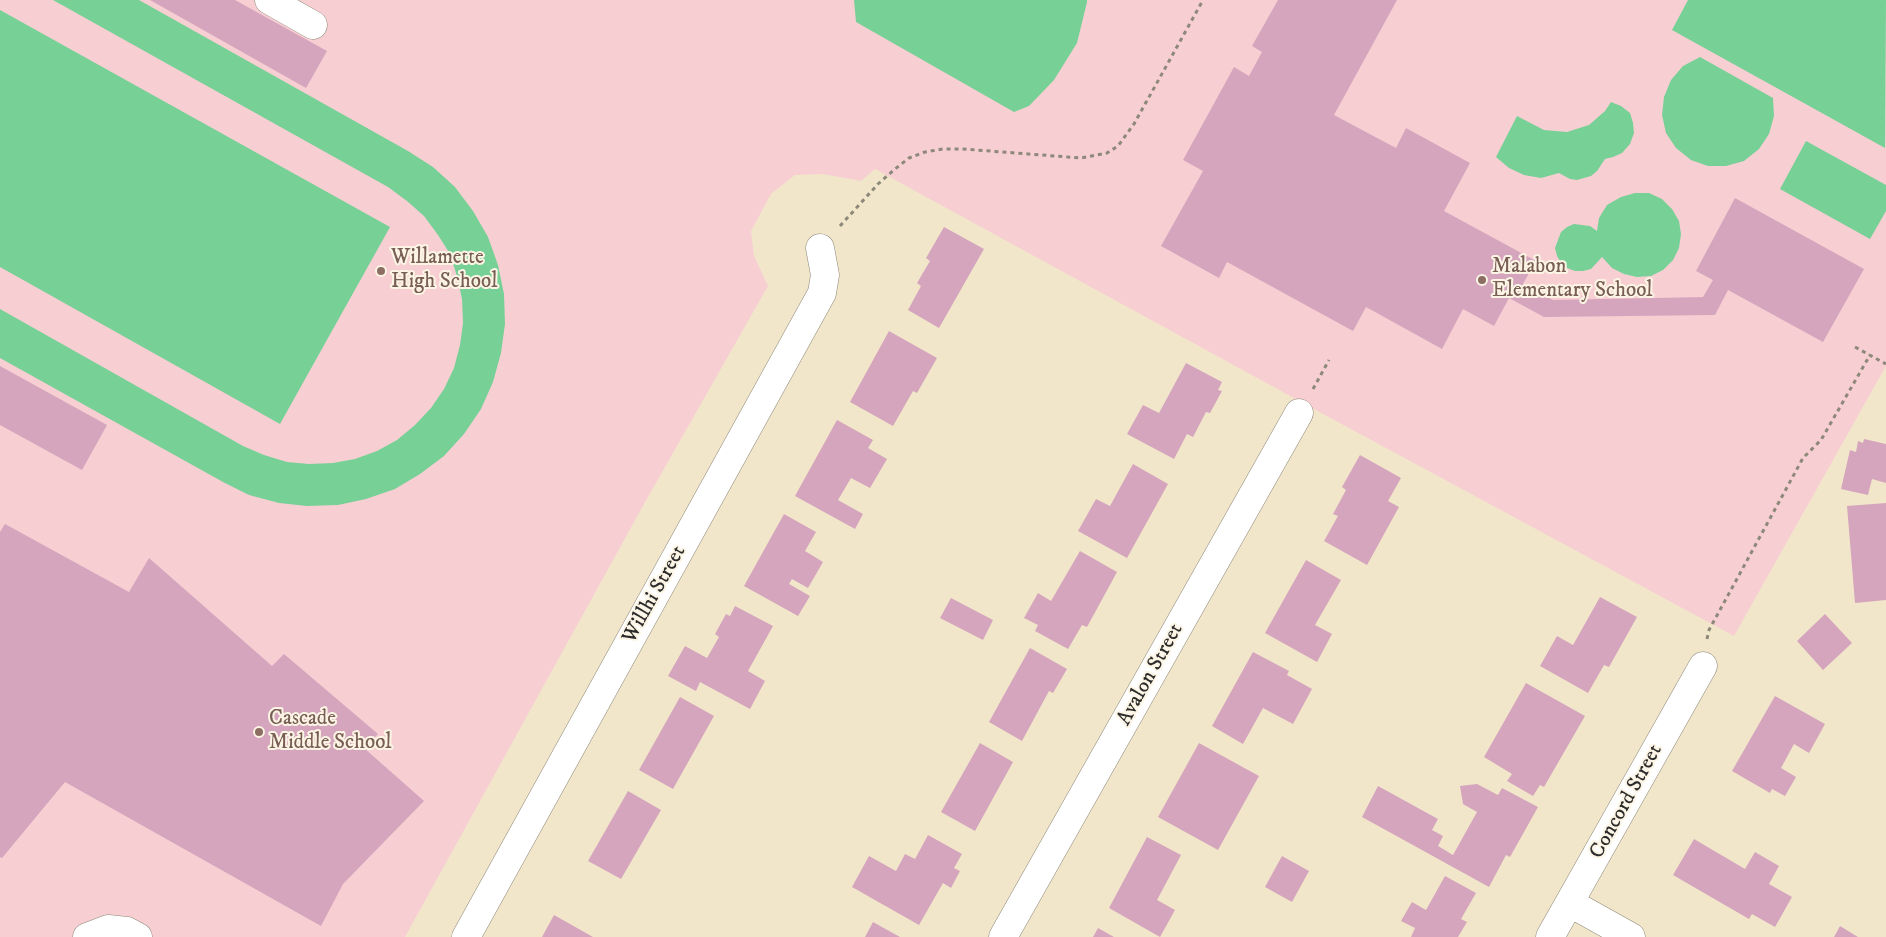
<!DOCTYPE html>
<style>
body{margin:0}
canvas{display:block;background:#f1e6ca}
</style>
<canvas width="1886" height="937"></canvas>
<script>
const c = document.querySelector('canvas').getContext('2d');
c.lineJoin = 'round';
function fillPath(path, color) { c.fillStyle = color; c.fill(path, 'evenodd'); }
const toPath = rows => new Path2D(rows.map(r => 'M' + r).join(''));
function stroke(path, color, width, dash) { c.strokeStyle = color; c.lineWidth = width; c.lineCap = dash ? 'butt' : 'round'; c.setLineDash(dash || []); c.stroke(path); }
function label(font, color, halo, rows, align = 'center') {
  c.font = font + ' "IM FELL DW Pica",serif'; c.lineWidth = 4; c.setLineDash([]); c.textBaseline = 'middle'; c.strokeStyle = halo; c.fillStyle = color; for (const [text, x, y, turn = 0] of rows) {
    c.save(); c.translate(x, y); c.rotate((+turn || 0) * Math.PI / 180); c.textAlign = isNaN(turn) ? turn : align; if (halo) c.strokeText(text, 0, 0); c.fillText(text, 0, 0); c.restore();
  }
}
const built = toPath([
 [0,0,1886,0,1886,366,1734,636,1323,414,875,169,861,181,823,174,795,175,771,194,751,231,754,256,768,286,644,504,405,937,0,937]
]);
const green = toPath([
 [53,0,139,0,408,151,433,167,455,187,473,211,488,237,498,265,504,294,505,324,501,353,493,382,481,409,464,434,444,456,420,474,395,489,366,499,338,505,307,506,279,503,249,495,223,482,0,358,0,309,243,446,264,455,287,462,309,464,333,463,355,459,377,451,397,440,415,425,431,408,444,389,454,368,460,345,463,323,462,299,457,276,450,254,438,235,424,216,407,201,388,187],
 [854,0,1087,0,1087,2,1077,43,1054,80,1029,106,1014,112,856,22],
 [1688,0,1886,0,1885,148,1672,30],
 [0,10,390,227,280,424,0,267],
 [1700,57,1773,98,1774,116,1769,134,1759,149,1744,161,1726,166,1708,166,1691,160,1676,148,1666,133,1662,115,1664,97,1671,80,1683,66],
 [1611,102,1621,106,1630,113,1633,123,1634,133,1630,144,1622,153,1613,157,1605,159,1597,171,1591,176,1577,180,1570,179,1559,173,1541,178,1524,175,1509,168,1496,157,1517,116,1544,130,1567,132,1589,125,1605,111],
 [1806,141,1886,185,1886,211,1870,239,1780,189],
 [1635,193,1649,193,1662,199,1672,209,1679,221,1681,234,1679,248,1673,260,1663,270,1651,276,1637,277,1624,274,1612,268,1602,257,1591,269,1583,271,1575,271,1567,268,1561,263,1557,256,1555,248,1561,232,1567,227,1574,224,1590,226,1597,231,1599,218,1607,205,1621,197]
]);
const building = toPath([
 [150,0,235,0,327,51,306,88],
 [1278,0,1397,0,1334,115,1396,148,1406,128,1470,163,1444,211,1536,261,1523,284,1553,300,1703,297,1713,280,1696,271,1735,198,1864,269,1823,342,1728,290,1715,315,1544,317,1509,298,1494,326,1463,309,1442,349,1366,307,1353,331,1227,262,1219,278,1161,246,1203,171,1183,160,1234,67,1249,76,1262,52,1252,46],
 [944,227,984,249,939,328,908,310,921,286,917,283,930,261,926,258],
 [889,331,937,358,917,393,913,391,893,426,850,402],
 [1186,363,1222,382,1218,390,1222,391,1210,413,1206,412,1193,437,1187,434,1174,459,1127,434,1143,405,1159,413],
 [0,366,107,425,82,470,0,425],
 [837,420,873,440,868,448,887,459,870,488,851,478,838,500,863,514,855,529,795,496],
 [1864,439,1886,444,1886,483,1872,479,1868,495,1841,489,1850,450,1856,452,1858,441,1863,443],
 [1360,455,1401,478,1388,501,1399,507,1367,565,1324,541,1338,516,1333,514,1346,490,1342,487],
 [1133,464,1168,484,1127,558,1078,531,1096,499,1110,506],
 [1886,503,1886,600,1855,603,1847,506],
 [784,514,816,532,805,551,823,562,808,588,792,579,789,584,810,596,798,616,744,586],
 [5,524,129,592,149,558,272,666,284,654,378,734,364,748,424,801,343,884,321,926,65,782,2,858,0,857,0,532],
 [1080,551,1117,572,1087,627,1082,625,1068,649,1035,631,1038,625,1024,618,1038,593,1051,601],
 [1306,560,1341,580,1315,625,1332,634,1317,662,1265,633],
 [1600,597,1637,617,1609,667,1604,665,1588,693,1540,666,1557,636,1573,645],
 [951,598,993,620,983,640,940,618],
 [735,606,773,626,748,671,765,681,750,709,700,682,696,691,668,676,685,646,707,658,719,637,715,634,726,614,730,616],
 [1825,614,1852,643,1823,670,1797,641],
 [1030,648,1067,669,1053,693,1049,691,1022,741,989,722],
 [1253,652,1289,671,1287,675,1312,689,1293,724,1263,708,1243,744,1212,726],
 [1526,683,1585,716,1544,787,1540,785,1533,796,1507,781,1512,774,1484,757],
 [1775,696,1825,724,1809,753,1794,744,1781,768,1796,777,1785,796,1772,789,1770,793,1732,771],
 [680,697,714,716,673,789,639,770],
 [980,743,1013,762,975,831,941,812],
 [1199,743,1259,776,1218,850,1158,817],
 [1477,784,1498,795,1502,788,1538,807,1510,857,1506,855,1489,887,1362,817,1378,786,1438,819,1432,830,1443,836,1438,846,1453,855,1477,812,1463,804,1460,786],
 [628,791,661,810,621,879,588,861],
 [928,835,962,854,954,868,960,871,951,888,943,883,919,925,852,887,869,856,896,871,905,854,915,859],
 [1147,837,1181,855,1157,900,1175,910,1160,937,1109,908],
 [1694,839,1745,869,1755,852,1779,866,1769,884,1792,897,1775,927,1752,914,1749,919,1673,875],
 [1282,856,1309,871,1292,902,1265,887],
 [1445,876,1476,893,1461,919,1467,922,1458,937,1411,937,1415,928,1401,921,1412,902,1426,910],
 [554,915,593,937,542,937],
 [873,922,900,937,865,937],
 [1840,926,1858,937,1834,937],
 [1098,928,1114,937,1093,937]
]);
const path = toPath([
 [840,226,878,184,895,169,909,158,925,152,943,149,963,149,1081,158,1107,153,1118,146,1134,124,1203,0],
 [1855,347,1886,364],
 [1313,389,1329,360],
 [1707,639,1709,630,1803,458,1821,440,1870,355]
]);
const minor = toPath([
 [269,0,313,25],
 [1570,903,1631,937],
 [87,937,108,929,127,931,138,937],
 [466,937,822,293,825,275,820,248],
 [1003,937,1299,413],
 [1550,937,1703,666]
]);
const markers = [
 [381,271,5,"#8d6e63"],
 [1482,280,5,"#8d6e63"],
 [259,732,5,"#8d6e63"]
];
const educationNames = [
 ["Willamette",391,259],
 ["High School",391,283],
 ["Malabon",1492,268],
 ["Elementary School",1492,292],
 ["Cascade",269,720],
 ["Middle School",269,744]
];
const streetNames = [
 ["Willhi Street",655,595,-61],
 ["Avalon Street",1151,675,-61],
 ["Concord Street",1627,802,-61]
];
fillPath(built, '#f7cfd3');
fillPath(green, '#77d096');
fillPath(building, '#d5a5bd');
stroke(minor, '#8e887a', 29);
stroke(path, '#8e887a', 3, [4, 4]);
stroke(minor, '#fff', 28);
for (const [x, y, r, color] of markers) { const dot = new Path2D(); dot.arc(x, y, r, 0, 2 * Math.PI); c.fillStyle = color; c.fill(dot); stroke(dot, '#fcf5e5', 2); }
label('21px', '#785e54', '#fcf5e5', educationNames, 'left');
label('21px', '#2b2b2b', '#fcf5e5', streetNames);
</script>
